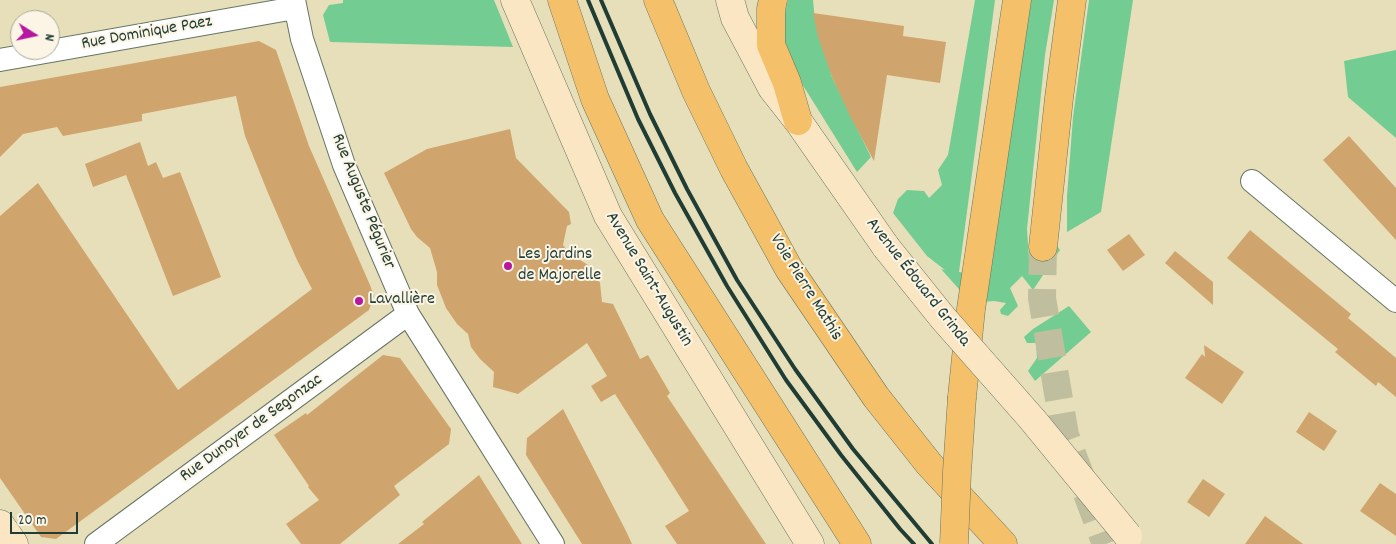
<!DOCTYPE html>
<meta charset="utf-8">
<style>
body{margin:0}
#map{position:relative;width:1396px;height:544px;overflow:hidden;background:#e7dfba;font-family:Dekko,sans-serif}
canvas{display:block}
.north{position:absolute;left:10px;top:10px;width:50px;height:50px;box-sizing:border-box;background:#fcf5e5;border:1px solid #a4ab9e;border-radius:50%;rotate:100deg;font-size:14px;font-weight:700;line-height:20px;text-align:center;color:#1f3d34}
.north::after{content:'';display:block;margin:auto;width:18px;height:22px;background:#b5179e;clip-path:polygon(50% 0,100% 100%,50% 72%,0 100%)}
.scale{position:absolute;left:10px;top:512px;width:68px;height:22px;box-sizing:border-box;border:2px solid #1f3d34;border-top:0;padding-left:6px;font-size:15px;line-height:18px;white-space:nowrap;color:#1f3d34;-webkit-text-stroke:4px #fcf5e5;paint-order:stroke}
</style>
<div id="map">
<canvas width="1396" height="544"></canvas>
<div class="north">N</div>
<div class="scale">20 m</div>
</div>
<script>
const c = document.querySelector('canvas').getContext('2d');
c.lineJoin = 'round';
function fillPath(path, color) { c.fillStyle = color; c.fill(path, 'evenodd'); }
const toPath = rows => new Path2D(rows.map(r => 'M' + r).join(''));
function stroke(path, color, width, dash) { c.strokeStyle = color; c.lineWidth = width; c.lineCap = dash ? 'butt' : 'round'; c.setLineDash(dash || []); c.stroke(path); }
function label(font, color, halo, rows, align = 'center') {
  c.font = font + ' Dekko,sans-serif'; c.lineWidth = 4; c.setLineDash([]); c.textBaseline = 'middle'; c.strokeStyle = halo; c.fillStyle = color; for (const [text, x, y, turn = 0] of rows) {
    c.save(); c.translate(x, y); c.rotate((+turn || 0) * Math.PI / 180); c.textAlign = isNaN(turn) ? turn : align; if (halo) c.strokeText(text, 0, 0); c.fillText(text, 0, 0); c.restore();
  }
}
const green = toPath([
 [343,0,494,0,513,47,330,42,323,15,329,5,343,3],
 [788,0,813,0,815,21,832,77,871,157,857,172,794,71,784,44,783,22],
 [975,0,995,0,959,272,989,277,1025,0,1054,0,1045,55,1027,229,1029,259,1053,241,1060,250,1033,290,1022,276,1010,288,1018,306,1008,316,1001,314,1000,310,1006,303,994,301,983,302,975,307,941,269,945,270,927,256,893,213,898,199,907,190,924,191,929,198,942,185,938,170,948,155],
 [1089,0,1133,0,1101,212,1067,232,1067,196,1073,117],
 [1396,50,1396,138,1348,97,1344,61],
 [1069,306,1091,332,1035,381,1028,371,1037,358,1036,343,1027,343,1024,337,1033,329]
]);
const building = toPath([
 [813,13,904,26,903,36,946,42,940,83,887,75,874,161,850,116,832,77,818,37],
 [259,41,276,50,309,146,370,285,374,296,369,310,56,539,41,537,0,478,0,216,38,183,178,390,312,289,297,260,268,193,245,136,236,96,142,114,142,121,63,136,57,127,23,134,0,157,0,87],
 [510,129,516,158,569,212,571,224,567,226,563,245,569,253,588,265,595,273,600,283,602,302,613,304,640,359,648,355,670,393,667,396,766,544,677,544,665,526,689,511,615,394,601,402,591,386,607,376,587,343,518,394,493,387,494,372,480,359,471,347,468,334,457,324,446,308,437,285,437,272,430,248,417,237,411,229,384,173,427,149],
 [1349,136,1396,188,1396,240,1323,160],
 [140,142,148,166,156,162,163,178,180,172,221,277,173,296,126,175,93,187,85,164],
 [1250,230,1351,314,1348,318,1396,358,1396,397,1378,382,1376,386,1335,352,1338,349,1227,258],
 [1129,234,1145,255,1123,271,1107,250],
 [1175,251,1213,282,1213,305,1165,263],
 [1204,345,1244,372,1222,404,1185,378,1202,354,1205,357],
 [383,355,400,358,451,429,449,444,394,486,400,495,340,544,301,544,286,524,319,500,308,487,309,486,274,435,306,413,307,415],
 [563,409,626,531,632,544,582,544,526,455,527,438],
 [1309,412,1337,431,1324,451,1296,432],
 [479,475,522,544,398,544,424,524,422,522],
 [1203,479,1225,494,1209,517,1187,502],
 [1380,483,1396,494,1396,536,1360,511],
 [1265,516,1303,544,1245,544]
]);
const trunkTunnel = toPath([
 [1043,247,1042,298,1065,435,1106,544]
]);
const minor = toPath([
 [294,0,302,39,344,165,408,314,553,544],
 [0,60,295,8],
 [1252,181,1396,301],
 [96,544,408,314]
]);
const secondary = toPath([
 [515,0,608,216,810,544],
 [730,0,735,18,772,88,798,121,886,247],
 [0,524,14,544]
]);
const trunk = toPath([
 [562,0,595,99,650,220,857,544],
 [658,0,696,91,734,169,789,269,876,397,929,464,1003,544],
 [773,0,771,9,771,45,787,83,798,121],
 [1043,247,1059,98,1072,0],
 [962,397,971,309,1017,0]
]);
const rail = toPath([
 [588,0,638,119,675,193,727,286,786,380,841,455,900,529,914,544],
 [601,0,650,114,687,189,737,280,795,369,853,449,932,544]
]);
const secondaryBridge = toPath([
 [886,247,943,318,1032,419,1128,536]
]);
const trunkBridge = toPath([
 [954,544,957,472,962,397]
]);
const markers = [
 [508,266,5,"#b5179e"],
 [359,301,5,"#b5179e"]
];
const streetNames = [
 ["Rue Dominique Paez",147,34,-10],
 ["Rue Auguste Pégurier",362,202,68],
 ["Avenue Saint-Augustin",648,280,59],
 ["Avenue Édouard Grinda",917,283,52],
 ["Voie Pierre Mathis",805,288,58],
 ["Rue Dunoyer de Segonzac",252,429,-36]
];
const poiNames = [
 ["Les jardins",518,256],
 ["de Majorelle",518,277],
 ["Lavallière",369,301]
];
fillPath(green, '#73cc92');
fillPath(building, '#cfa56d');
stroke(trunkTunnel, '#bfbf9f', 28, [28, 14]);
stroke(minor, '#657663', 24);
stroke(secondary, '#657663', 29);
stroke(trunk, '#657663', 29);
stroke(minor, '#fff', 22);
stroke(secondary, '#fbe6c3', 28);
stroke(trunk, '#f4c16a', 28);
stroke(rail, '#1f3d34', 4);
stroke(secondaryBridge, '#657663', 29, []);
stroke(trunkBridge, '#657663', 29, []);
stroke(secondaryBridge, '#fbe6c3', 28);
stroke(trunkBridge, '#f4c16a', 28);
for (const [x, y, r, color] of markers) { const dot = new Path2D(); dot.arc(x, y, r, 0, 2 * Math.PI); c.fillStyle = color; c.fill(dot); stroke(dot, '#fcf5e5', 2); }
label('18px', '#1f3d34', '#fcf5e5', streetNames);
label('18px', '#1f3d34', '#fcf5e5', poiNames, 'left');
</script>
